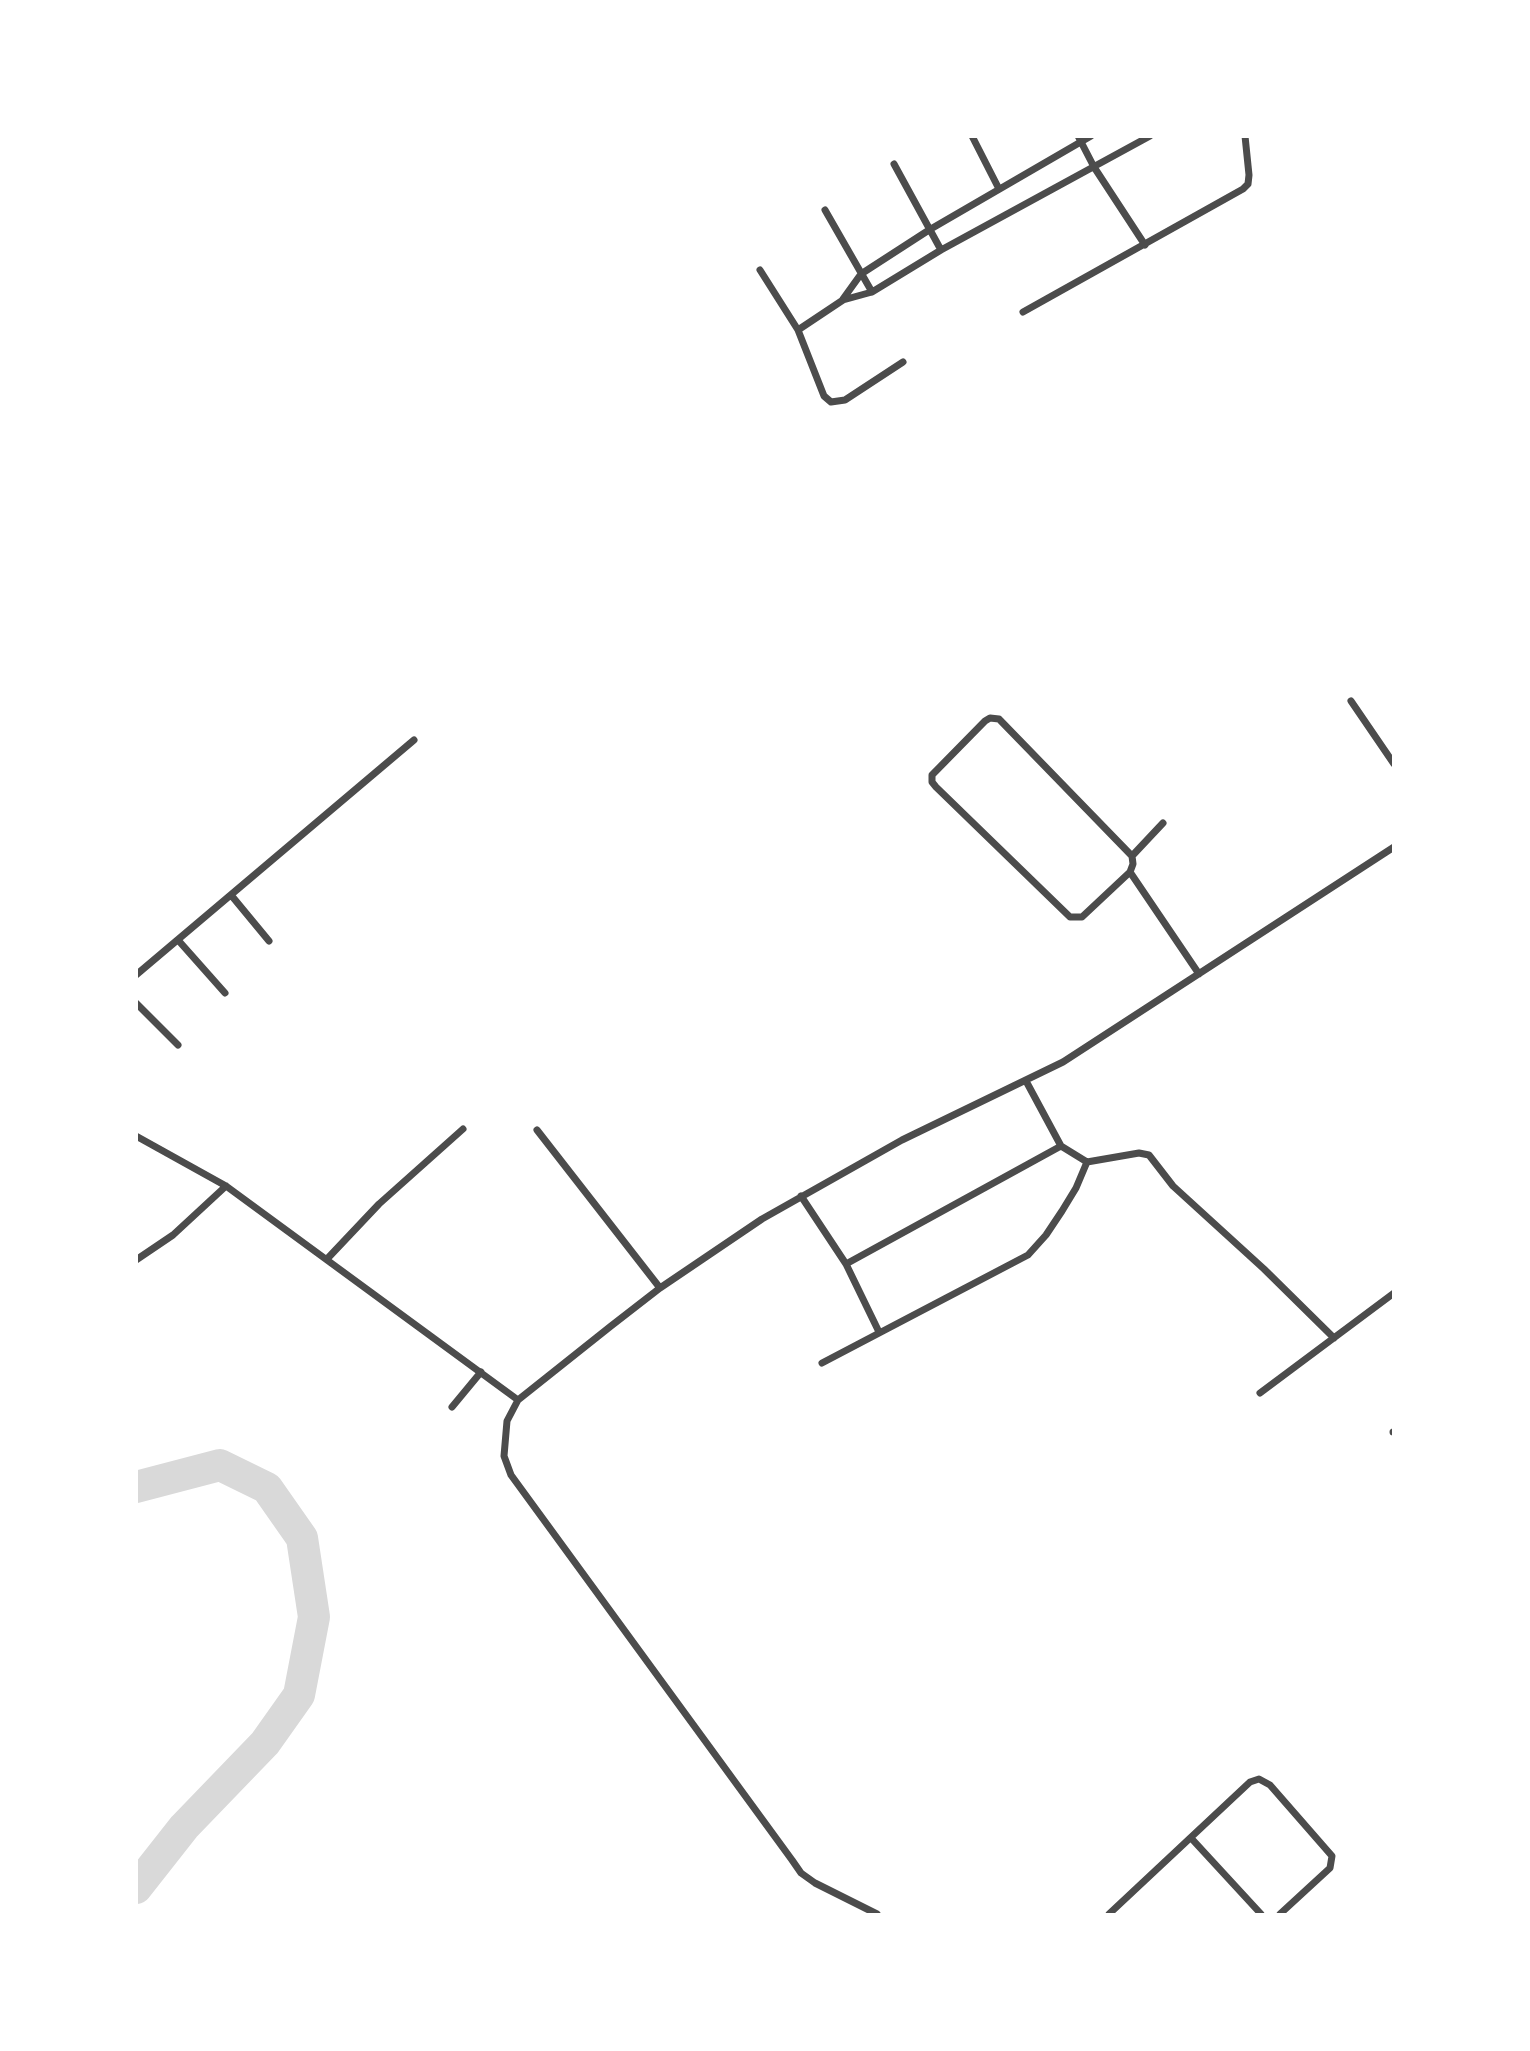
<!DOCTYPE html>
<style>
body{margin:0}
#map{position:relative;width:1530px;height:2051px;overflow:hidden;background:#fff;font-family:"IBM Plex Serif",serif}
canvas{display:block}
.frame{position:absolute;inset:0;border:138px solid #fff;pointer-events:none}
</style>
<div id="map">
<canvas width="1530" height="2051"></canvas>
<div class="frame"></div>
</div>
<script>
const c = document.querySelector('canvas').getContext('2d');
c.lineJoin = 'round';
const toPath = rows => new Path2D(rows.map(r => 'M' + r).join(''));
function stroke(path, color, width, dash) { c.strokeStyle = color; c.lineWidth = width; c.lineCap = dash ? 'butt' : 'round'; c.setLineDash(dash || []); c.stroke(path); }
const river = toPath([
 [136,1487,220,1465,267,1488,302,1538,314,1617,299,1695,265,1743,184,1827,136,1888]
]);
const minor = toPath([
 [972,136,999,189],
 [1078,136,1094,167,1145,245],
 [894,164,941,250],
 [825,210,872,292],
 [760,270,798,330],
 [843,299,861,274,929,230,1091,136],
 [1023,312,1243,189,1248,184,1249,175,1245,136],
 [903,362,845,400,831,402,824,396,798,330,843,300,872,292,941,250,1150,136],
 [1351,701,1394,764],
 [1163,823,1132,856,1133,864,1130,872,1199,974],
 [1130,872,1082,917,1070,917,936,787,932,782,932,775,985,721,990,718,999,719,1132,856],
 [231,895,269,941],
 [178,940,225,993],
 [136,975,414,740],
 [136,1003,178,1045],
 [1026,1081,1061,1146,1087,1162,1139,1153,1149,1155,1173,1186,1264,1269,1334,1338],
 [537,1130,660,1288],
 [136,1136,226,1186,518,1400],
 [801,1196,846,1264,879,1332],
 [327,1259,379,1204,463,1129],
 [136,1260,173,1235,226,1186],
 [846,1264,1061,1146],
 [822,1363,1028,1255,1046,1235,1062,1211,1076,1188,1087,1162],
 [1260,1393,1394,1293],
 [452,1407,481,1372],
 [1393,1432,1394,1432],
 [1191,1838,1261,1914],
 [877,1914,815,1883,801,1873,792,1860,511,1475,504,1456,507,1421,518,1400,611,1326,660,1288,762,1219,902,1140,1063,1062,1394,847],
 [1109,1914,1250,1782,1259,1779,1270,1785,1332,1856,1330,1868,1280,1914]
]);
stroke(river, '#d9d9d9', 32);
stroke(minor, '#4c4c4c', 7);
</script>
